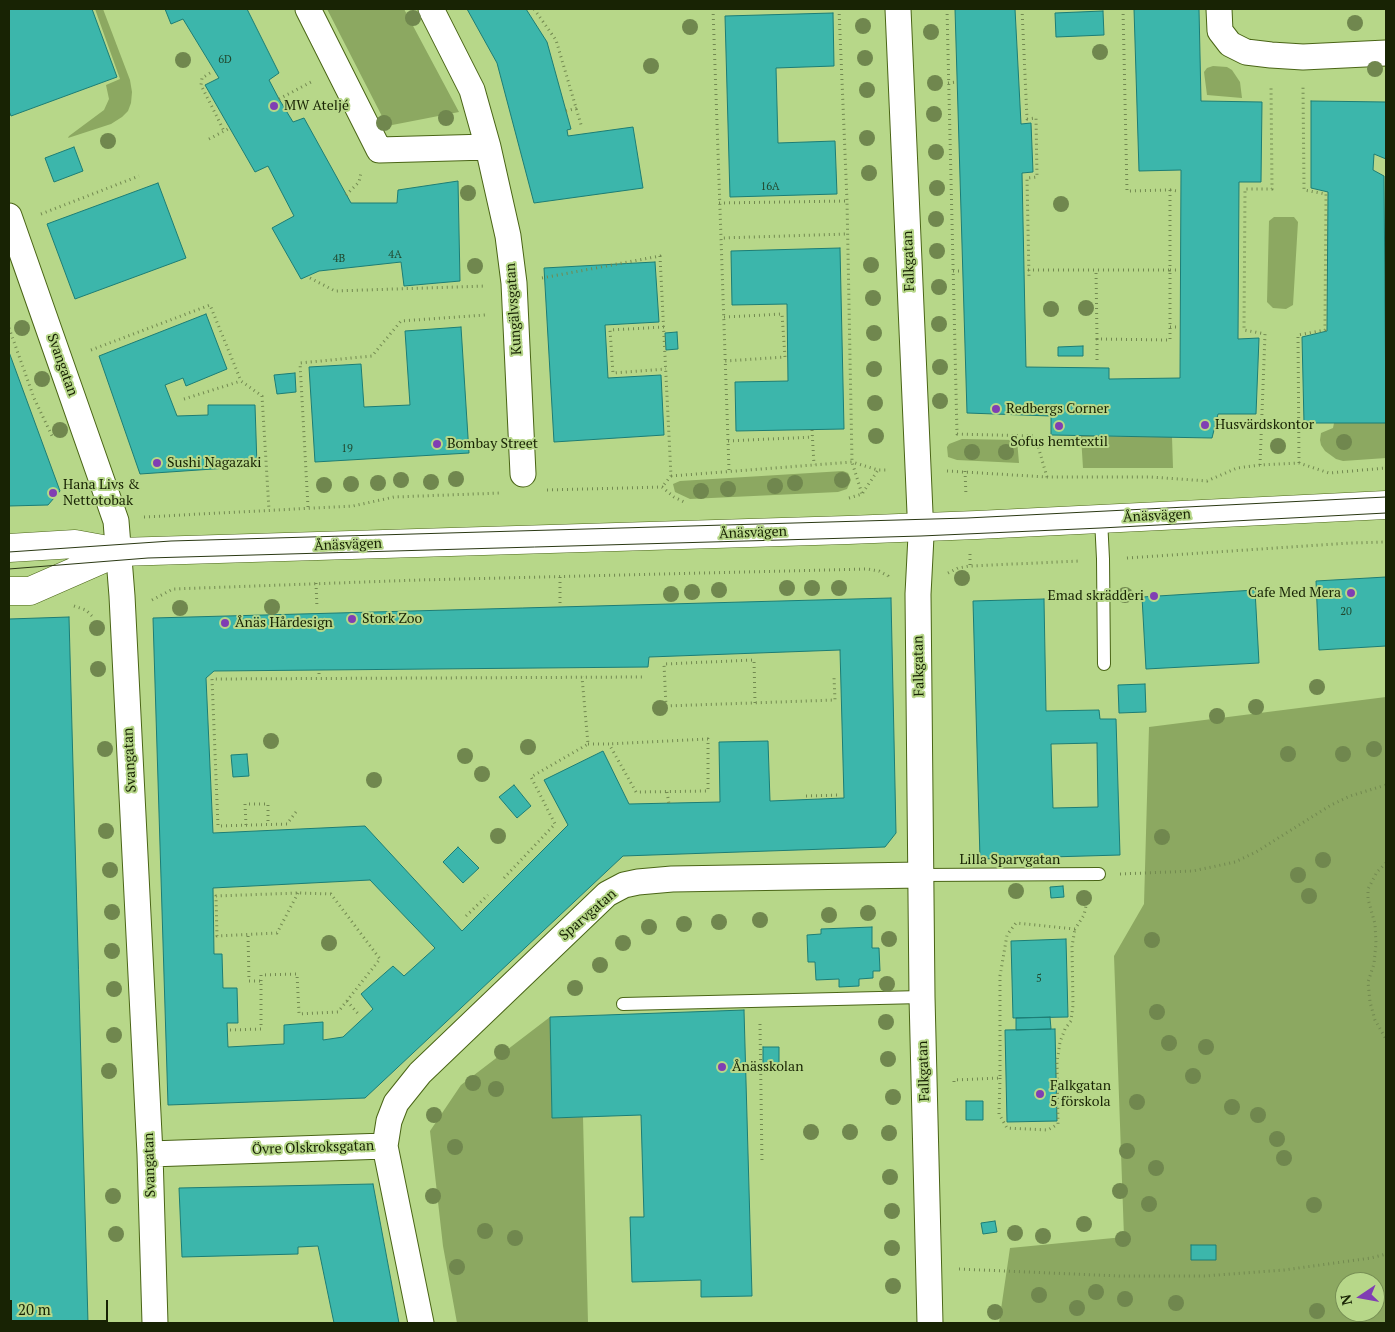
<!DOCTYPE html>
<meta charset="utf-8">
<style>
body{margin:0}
#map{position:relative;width:1395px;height:1332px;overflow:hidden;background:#b7d789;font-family:"PT Serif",serif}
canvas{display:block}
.frame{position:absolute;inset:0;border:10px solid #182304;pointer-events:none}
.north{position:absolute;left:1335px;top:1272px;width:50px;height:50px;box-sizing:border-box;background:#b7d789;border:1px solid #778f54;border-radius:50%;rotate:258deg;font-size:14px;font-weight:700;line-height:20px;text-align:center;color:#182304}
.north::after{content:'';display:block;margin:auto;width:18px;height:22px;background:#803eb3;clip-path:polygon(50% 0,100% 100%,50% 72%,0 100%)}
.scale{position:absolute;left:10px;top:1300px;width:98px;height:22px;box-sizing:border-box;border:2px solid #182304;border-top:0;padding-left:6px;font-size:15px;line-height:18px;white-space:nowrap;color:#182304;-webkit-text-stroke:4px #b7d789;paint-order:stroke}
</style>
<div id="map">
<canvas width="1395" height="1332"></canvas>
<div class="frame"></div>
<div class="north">N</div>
<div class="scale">20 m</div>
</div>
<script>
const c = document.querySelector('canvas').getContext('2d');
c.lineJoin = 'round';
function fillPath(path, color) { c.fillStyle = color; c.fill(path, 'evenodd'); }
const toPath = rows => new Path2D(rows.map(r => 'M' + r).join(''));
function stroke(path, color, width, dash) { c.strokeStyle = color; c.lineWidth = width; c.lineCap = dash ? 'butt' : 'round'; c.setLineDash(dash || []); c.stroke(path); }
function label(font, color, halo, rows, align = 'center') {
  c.font = font + ' "PT Serif",serif'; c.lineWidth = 4; c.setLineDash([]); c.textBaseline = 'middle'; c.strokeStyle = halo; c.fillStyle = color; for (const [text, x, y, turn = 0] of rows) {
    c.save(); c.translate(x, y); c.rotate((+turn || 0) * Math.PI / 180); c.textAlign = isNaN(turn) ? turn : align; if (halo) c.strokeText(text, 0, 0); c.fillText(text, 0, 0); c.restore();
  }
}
const green = toPath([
 [95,9,103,9,130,80,132,92,131,103,128,111,122,117,111,124,68,138,69,136,104,110,109,99,106,85,120,79],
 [327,9,404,9,459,112,387,126],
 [1213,66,1227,67,1232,70,1240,82,1242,98,1207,95,1204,72,1207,68],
 [1274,217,1294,217,1298,222,1293,305,1286,309,1273,308,1267,302,1269,221],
 [1334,423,1386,423,1386,458,1343,461,1336,459,1325,451,1321,445,1320,440,1321,433,1333,428],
 [1081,436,1172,437,1173,468,1083,468],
 [962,439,1017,440,1019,463,957,460,948,457,947,447,949,444],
 [843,471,848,473,851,480,847,489,838,492,690,499,675,492,673,484,680,481],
 [1386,697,1386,1323,999,1323,1010,1248,1124,1237,1114,956,1144,904,1149,727],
 [1345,1282,1375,1282,1375,1312,1345,1312],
 [550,1017,552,1118,583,1117,588,1323,457,1323,443,1246,430,1131,461,1085]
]);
const building = toPath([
 [9,9,92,9,117,77,11,116,9,111,9,9],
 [165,9,247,9,279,73,269,80,279,99,293,122,304,118,351,203,397,203,398,190,458,181,460,281,404,286,401,262,319,271,301,279,272,228,294,216,268,166,255,172,205,85,219,78,183,19,171,24,165,9],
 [467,9,526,9,547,42,571,129,567,130,568,136,633,127,643,188,534,203,497,63,467,9],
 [955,9,1015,9,1021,124,1031,123,1033,172,1022,173,1026,367,1109,368,1109,379,1180,378,1181,170,1139,171,1134,9,1199,9,1201,101,1262,102,1261,182,1239,182,1238,339,1259,338,1256,414,1218,414,1212,438,1051,435,1051,416,967,413,955,9],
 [1103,11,1104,35,1056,37,1055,13,1103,11],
 [833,13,834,66,776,68,778,143,835,141,837,194,730,197,725,16,833,13],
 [1311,101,1386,102,1386,159,1374,154,1373,170,1384,176,1386,423,1304,423,1302,337,1327,331,1328,192,1311,188,1311,101],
 [74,147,83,171,54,182,45,158,74,147],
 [158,183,186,258,75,299,47,224,158,183],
 [840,248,844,429,736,431,735,382,788,381,787,304,732,305,731,251,840,248],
 [655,262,659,322,605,325,608,378,661,375,664,435,554,442,544,268,655,262],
 [206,314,227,369,186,386,183,378,165,385,177,416,208,415,208,405,255,405,257,466,140,474,99,356,206,314],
 [461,327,469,453,315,462,309,367,361,364,364,407,410,405,405,331,461,327],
 [677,332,678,349,666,350,665,333,677,332],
 [1083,346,1083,356,1058,356,1058,347,1083,346],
 [9,352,60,491,48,505,9,506,9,352],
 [295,373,296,392,277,394,274,375,295,373],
 [1386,577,1386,646,1319,650,1316,581,1386,577],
 [1255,590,1259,663,1146,669,1142,597,1255,590],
 [891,598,896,833,885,847,623,856,365,1098,168,1105,153,618,891,598],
 [840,650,844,798,770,801,768,741,719,742,720,802,629,804,603,751,544,780,568,825,462,931,365,826,213,833,206,678,214,671,648,667,649,657,840,650],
 [370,880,435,948,404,976,393,966,361,994,373,1009,343,1037,323,1040,323,1022,284,1025,284,1044,228,1047,227,1023,238,1023,237,988,223,988,222,954,214,954,213,888,370,880],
 [1044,599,1046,711,1099,710,1100,719,1116,719,1120,855,980,859,973,601,1044,599],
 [1097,743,1098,807,1053,808,1051,744,1097,743],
 [69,617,88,1323,9,1323,9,619,69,617],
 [1145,684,1146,712,1119,713,1118,685,1145,684],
 [247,754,249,776,233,777,231,755,247,754],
 [514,785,531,806,517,818,499,797,514,785],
 [458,847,479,868,463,883,443,862,458,847],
 [1063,886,1064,897,1051,898,1050,887,1063,886],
 [872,927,872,948,879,948,880,971,873,971,873,978,859,979,859,986,839,987,839,979,816,980,815,962,808,962,807,935,821,934,821,929,872,927],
 [1066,939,1068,1017,1013,1018,1011,941,1066,939],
 [744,1010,752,1296,701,1297,701,1280,632,1282,630,1217,644,1217,641,1115,552,1118,550,1017,744,1010],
 [1050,1017,1051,1029,1016,1030,1016,1018,1050,1017],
 [1055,1029,1057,1121,1007,1122,1005,1030,1055,1029],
 [763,1047,779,1047,779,1068,763,1067,763,1047],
 [966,1101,983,1101,983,1120,966,1120,966,1101],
 [373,1184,399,1323,334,1323,318,1246,298,1247,298,1254,182,1257,179,1188,373,1184],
 [995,1221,997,1232,983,1234,981,1223,995,1221],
 [1191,1245,1216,1245,1216,1260,1191,1260,1191,1245]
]);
const path = toPath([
 [534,9,556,40,582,128],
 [713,9,721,238],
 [839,9,847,201,852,462,862,494],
 [947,9,957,434,1035,436,1047,477],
 [1022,9,1027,119,1036,118,1037,177,1027,178,1029,278],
 [1123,9,1127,191,1170,190,1170,270,1178,270],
 [210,73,202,78,201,85,224,131],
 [948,83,957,82],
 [279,99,311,82],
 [566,111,577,108],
 [209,139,230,128],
 [1170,190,1178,191],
 [346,195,359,182,361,173],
 [719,203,847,201],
 [41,214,139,176],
 [1028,270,1170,270,1170,340,1097,339,1096,270],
 [953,271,962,271],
 [310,278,335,291,486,286],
 [542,278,660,256,671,476,662,487],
 [724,317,782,314,785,357,725,361],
 [664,327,610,330,613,373,666,369],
 [1170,327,1178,327],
 [9,328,34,398,52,436],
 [1097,339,1097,362],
 [91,350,210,305,241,381,262,396,269,510],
 [184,399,241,381],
 [812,430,814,465],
 [728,441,813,437],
 [1299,463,1298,335,1325,330,1326,194,1304,190,1303,85],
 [1260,465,1265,334,1244,330,1245,189,1272,189,1271,85],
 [729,470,721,238,847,234],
 [947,471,1047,477,1151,477,1207,481,1237,468,1260,465,1299,463,1329,473,1386,468],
 [965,471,966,496],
 [671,476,852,462,878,470,888,470],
 [547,490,662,487,674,497,686,503],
 [849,498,862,494,878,470],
 [308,507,300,363,372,356,401,321,485,315],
 [144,517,353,506,394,497,501,493],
 [970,554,970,566],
 [1127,558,1350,543,1386,542],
 [948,573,958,568,970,566,1080,561],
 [560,577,560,606],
 [316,583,317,608],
 [152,600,173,589,419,580,867,569,879,571,888,576,889,579],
 [74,606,86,610,94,618],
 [319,673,319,678],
 [755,703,754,660,664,664,666,706,835,700,834,677],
 [588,744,609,744,636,792,708,791,708,739,609,744],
 [667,792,669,804],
 [806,796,840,795],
 [296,812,287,824,218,826,212,679,643,677],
 [246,825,245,804,268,804,268,824],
 [1386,863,1377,872,1368,889,1368,899,1375,924,1376,943,1374,964,1368,982,1370,1002,1375,1020,1386,1039],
 [1120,874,1193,871,1235,862,1256,852,1331,805,1350,796,1386,785],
 [504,878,555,824,531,777,588,744,582,677],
 [298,893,277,933,217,936,216,896,298,893],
 [466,916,488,895],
 [261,981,261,975,297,974,299,1014,338,1012,380,959,331,894,298,893],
 [347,1001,360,1016],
 [760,1024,762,1163],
 [230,1030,261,1029,261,981,249,981,248,934],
 [1000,1078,999,1114,1007,1128,1048,1130,1058,1124,1057,1062,1060,1042,1065,1029,1071,1021,1073,1005,1072,946,1075,929],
 [954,1082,954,1080,1000,1078,1000,976,1007,935,1016,923,1075,929,1084,915,1088,897],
 [959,1269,1119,1276,1205,1276,1284,1270,1371,1258,1386,1254]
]);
const service = toPath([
 [1101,519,1103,559,1104,664],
 [921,875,1099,874],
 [623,1004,922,997]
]);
const minor = toPath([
 [308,9,379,150,488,147],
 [431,9,472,90,488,147,508,236,514,283,523,474],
 [898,9,921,536,918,594,922,997,930,1323],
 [1219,9,1220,31,1230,44,1246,52,1271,55,1303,57,1386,53],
 [9,216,116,521,122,596,150,1154,155,1323],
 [150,1154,385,1146],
 [421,1323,385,1146,389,1121,396,1103,420,1073,607,894,624,885,638,882,672,879,921,875]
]);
const tertiary = toPath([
 [9,548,75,544,119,552,848,530,977,525,1386,505],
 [9,591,30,591,119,552]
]);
const tram = toPath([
 [9,552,171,541,967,518,1386,497],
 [9,569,148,558,921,536,1101,528,1386,513]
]);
const trees = [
 [413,18],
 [1355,23],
 [863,26],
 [690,27],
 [931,32],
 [1100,52],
 [865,58],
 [183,60],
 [651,66],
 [1375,69],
 [935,83],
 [867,90],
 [934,114],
 [446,118],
 [384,123],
 [867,138],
 [108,141],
 [936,152],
 [869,173],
 [937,188],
 [468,193],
 [1061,204],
 [936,219],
 [937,251],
 [871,265],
 [475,266],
 [939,287],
 [873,298],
 [1086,308],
 [1051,309],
 [939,324],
 [22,328],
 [874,333],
 [940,367],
 [874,369],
 [42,379],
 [940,401],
 [875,403],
 [60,430],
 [876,436],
 [1344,442],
 [1278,446],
 [972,452],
 [1006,452],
 [456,479],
 [401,480],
 [842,480],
 [431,482],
 [378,483],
 [795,483],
 [351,484],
 [324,485],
 [775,486],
 [728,489],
 [701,491],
 [962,578],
 [787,588],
 [812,588],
 [839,588],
 [719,590],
 [692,592],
 [671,594],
 [1125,595],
 [272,607],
 [180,608],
 [97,628],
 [98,669],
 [1317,687],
 [1256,707],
 [660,708],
 [1217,716],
 [271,741],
 [528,747],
 [105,749],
 [1374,749],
 [1288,754],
 [1343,754],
 [465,756],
 [482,774],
 [374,780],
 [106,831],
 [498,836],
 [1162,837],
 [1323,860],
 [110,870],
 [1298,875],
 [1016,891],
 [1309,896],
 [1084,898],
 [112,912],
 [868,913],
 [829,915],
 [760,920],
 [719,922],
 [684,924],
 [649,927],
 [889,939],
 [1152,940],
 [329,943],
 [623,943],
 [112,951],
 [600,965],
 [887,984],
 [575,988],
 [114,989],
 [1157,1012],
 [886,1022],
 [114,1035],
 [1169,1043],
 [1206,1047],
 [502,1052],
 [888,1059],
 [109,1071],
 [1193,1076],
 [473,1083],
 [496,1089],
 [893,1097],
 [1137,1102],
 [1232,1107],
 [434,1115],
 [1258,1115],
 [811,1132],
 [850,1132],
 [889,1133],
 [1277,1139],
 [455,1147],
 [1127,1151],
 [1284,1158],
 [1156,1168],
 [890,1177],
 [1120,1191],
 [113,1196],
 [433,1196],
 [1149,1204],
 [1314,1205],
 [892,1211],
 [1084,1224],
 [485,1231],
 [1015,1233],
 [116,1234],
 [1043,1236],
 [515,1238],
 [1123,1239],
 [892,1248],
 [457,1267],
 [893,1286],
 [1096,1292],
 [1039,1295],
 [1125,1299],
 [1176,1303],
 [1077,1308],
 [1317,1311],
 [995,1312]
];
const markers = [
 [274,106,5,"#803eb3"],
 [996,409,5,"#803eb3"],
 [1205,425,5,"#803eb3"],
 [1059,426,5,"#803eb3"],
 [437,444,5,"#803eb3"],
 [157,463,5,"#803eb3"],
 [53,493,5,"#803eb3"],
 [1351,593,5,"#803eb3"],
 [1154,596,5,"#803eb3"],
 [352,619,5,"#803eb3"],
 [225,623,5,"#803eb3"],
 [722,1067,5,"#803eb3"],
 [1040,1094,5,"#803eb3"]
];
const numberNames = [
 ["6D",225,60],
 ["16A",770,187],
 ["4A",395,255],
 ["4B",339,259],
 ["19",347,449],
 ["20",1346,612],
 ["5",1039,979]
];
const poiNames = [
 ["MW Ateljé",284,106],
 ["Redbergs Corner",1006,409],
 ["Husvärdskontor",1215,425],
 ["Sofus hemtextil",1059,442,"center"],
 ["Bombay Street",447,444],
 ["Sushi Nagazaki",167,463],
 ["Hana Livs &",63,485],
 ["Nettotobak",63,501],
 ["Cafe Med Mera",1341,593,"right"],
 ["Emad skrädderi",1144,596,"right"],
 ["Stork Zoo",362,619],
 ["Ånäs Hårdesign",235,623],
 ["Ånässkolan",732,1067],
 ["Falkgatan",1050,1086],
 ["5 förskola",1050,1102]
];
const streetNames = [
 ["Falkgatan",909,261,-92],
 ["Kungälvsgatan",514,309,-94],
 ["Svangatan",62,365,70],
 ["Ånäsvägen",1157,516,-3],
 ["Ånäsvägen",753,533,-2],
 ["Ånäsvägen",348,545,-2],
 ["Falkgatan",919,666,-91],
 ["Svangatan",130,760,-93],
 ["Lilla Sparvgatan",1010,860],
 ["Sparvgatan",588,915,-41],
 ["Falkgatan",924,1071,-92],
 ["Övre Olskroksgatan",313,1148,-2],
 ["Svangatan",150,1165,-92]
];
fillPath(green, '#8ca861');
fillPath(building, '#3cb6ab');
stroke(building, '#1c7d75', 1);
stroke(service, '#4a6516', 14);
stroke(minor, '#4a6516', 27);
stroke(tertiary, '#4a6516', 29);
stroke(path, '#728950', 3, [1, 4]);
stroke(service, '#fff', 12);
stroke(minor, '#fff', 25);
stroke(tertiary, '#fff', 28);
stroke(tram, '#2b3914', 1);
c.fillStyle = '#70874e';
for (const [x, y] of trees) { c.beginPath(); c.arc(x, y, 8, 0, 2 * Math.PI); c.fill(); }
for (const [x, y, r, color] of markers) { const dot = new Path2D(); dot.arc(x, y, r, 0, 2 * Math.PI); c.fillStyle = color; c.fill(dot); stroke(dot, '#b7d789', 2); }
label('11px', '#21482e', null, numberNames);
label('14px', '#182304', '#b7d789', poiNames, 'left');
label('14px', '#182304', '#b7d789', streetNames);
</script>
